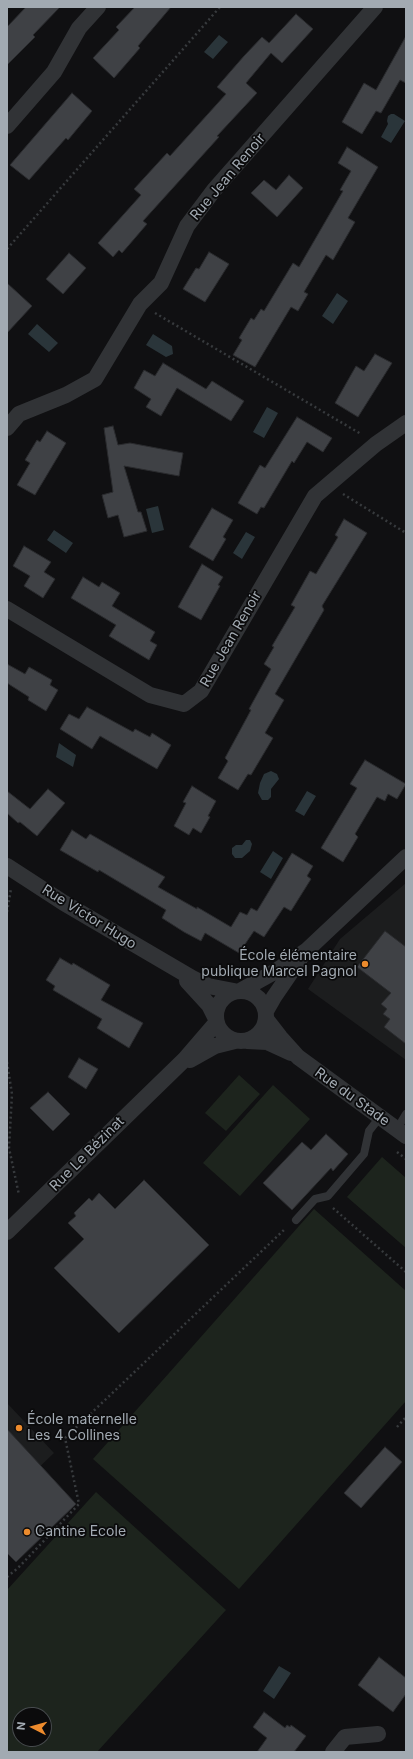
<!DOCTYPE html>
<meta charset="utf-8">
<style>
body{margin:0}
#map{position:relative;width:413px;height:1759px;overflow:hidden;background:#101012;font-family:Inter,sans-serif}
canvas{display:block}
.frame{position:absolute;inset:0;border:8px solid #a2aab2;pointer-events:none}
.north{position:absolute;left:12px;top:1707px;width:40px;height:40px;box-sizing:border-box;background:#0b0b0c;border:1px solid #474b4e;border-radius:50%;rotate:276deg;font-size:11px;font-weight:700;line-height:16px;text-align:center;color:#a2aab2}
.north::after{content:'';display:block;margin:auto;width:14px;height:18px;background:#ed8b2d;clip-path:polygon(50% 0,100% 100%,50% 72%,0 100%)}
</style>
<div id="map">
<canvas width="413" height="1759"></canvas>
<div class="frame"></div>
<div class="north">N</div>
</div>
<script>
const c = document.querySelector('canvas').getContext('2d');
c.lineJoin = 'round';
function fillPath(path, color) { c.fillStyle = color; c.fill(path, 'evenodd'); }
const toPath = rows => new Path2D(rows.map(r => 'M' + r).join(''));
function stroke(path, color, width, dash) { c.strokeStyle = color; c.lineWidth = width; c.lineCap = dash ? 'butt' : 'round'; c.setLineDash(dash || []); c.stroke(path); }
function label(font, color, halo, rows, align = 'center') {
  c.font = font + ' Inter,sans-serif'; c.lineWidth = 3.5; c.setLineDash([]); c.textBaseline = 'middle'; c.strokeStyle = halo; c.fillStyle = color; for (const [text, x, y, turn = 0] of rows) {
    c.save(); c.translate(x, y); c.rotate((+turn || 0) * Math.PI / 180); c.textAlign = isNaN(turn) ? turn : align; if (halo) c.strokeText(text, 0, 0); c.fillText(text, 0, 0); c.restore();
  }
}
const built = toPath([
 [406,883,406,1060,308,989,340,939],
 [7,1403,54,1453,7,1498]
]);
const green = toPath([
 [239,1075,260,1094,226,1131,205,1113],
 [273,1085,310,1119,240,1196,203,1163],
 [382,1157,406,1178,406,1248,347,1197],
 [314,1209,406,1291,406,1401,239,1589,93,1459],
 [96,1492,226,1610,97,1752,7,1752,7,1590],
 [20,1715,44,1715,44,1739,20,1739]
]);
const water = toPath([
 [219,35,228,42,213,59,204,52],
 [391,114,394,114,405,121,391,143,381,137,388,124,387,121,388,116],
 [337,293,348,301,333,324,322,316],
 [37,324,58,343,49,352,28,334],
 [153,334,172,346,173,354,166,357,146,345],
 [267,407,278,413,264,438,253,432],
 [158,506,164,530,152,533,146,509],
 [54,530,73,543,66,553,47,540],
 [246,532,255,537,242,559,233,553],
 [59,743,76,755,73,767,56,757],
 [271,771,277,774,279,779,271,789,271,797,268,800,262,800,258,793,260,783,264,774],
 [307,791,316,796,304,816,295,811],
 [246,840,250,840,252,844,250,851,242,858,235,858,232,854,232,848,236,845,242,845],
 [273,851,283,858,271,879,260,872],
 [279,1666,291,1673,274,1699,263,1691]
]);
const building = toPath([
 [26,7,60,7,33,35,35,37,7,65,7,27,26,7],
 [135,7,171,7,138,46,140,48,114,78,93,58,119,30,116,27,135,7],
 [296,14,313,29,282,63,271,53,246,83,257,93,217,136,219,137,143,221,147,224,135,238,122,253,119,250,113,257,98,243,141,195,134,189,167,153,170,156,226,94,217,87,244,56,262,37,269,43,296,14],
 [406,36,406,83,400,80,381,113,376,111,362,134,342,122,364,83,376,90,406,36],
 [72,93,92,111,68,140,66,138,29,180,10,165,72,93],
 [347,147,378,167,348,218,355,222,333,260,326,255,304,292,308,294,298,311,291,307,255,367,233,355,242,340,239,338,251,318,254,320,261,309,264,311,293,263,299,267,343,191,340,190,351,171,338,163,347,147],
 [289,175,303,188,277,217,251,193,264,180,276,190,289,175],
 [209,252,229,264,205,302,183,289,196,268,199,269,209,252],
 [69,253,86,268,63,294,46,279,69,253],
 [7,283,32,306,7,333,7,283],
 [375,354,392,363,358,417,335,403,356,366,364,371,375,354],
 [163,363,206,389,212,381,244,401,231,421,177,388,161,416,146,407,151,399,134,388,144,370,155,376,163,363],
 [297,417,332,438,323,452,307,442,294,463,292,461,264,508,261,507,257,514,238,503,260,465,265,468,297,417],
 [113,426,118,445,130,443,183,453,179,476,124,466,138,512,141,512,147,531,124,537,118,515,108,518,102,495,113,492,104,428,113,426],
 [47,431,66,443,35,495,17,485,30,463,25,460,37,440,40,442,47,431],
 [212,508,233,520,223,537,226,539,213,561,189,547,212,508],
 [344,519,367,533,322,606,324,610,275,694,284,700,265,733,273,738,251,775,248,774,238,790,218,778,228,761,225,758,251,710,249,709,271,669,264,664,274,647,272,646,295,607,291,605,310,571,316,574,338,537,335,535,344,519],
 [24,546,51,562,44,572,55,579,43,598,24,586,30,576,13,566,24,546],
 [202,564,223,577,218,585,220,586,201,620,178,607,202,564],
 [83,577,99,587,102,582,120,593,112,606,155,632,150,641,157,645,149,660,109,636,116,625,71,598,83,577],
 [7,664,25,674,29,667,52,680,50,685,58,690,46,711,28,700,29,697,7,683,7,664],
 [87,707,133,732,135,729,150,737,152,733,171,745,157,769,100,736,92,749,60,729,69,714,79,719,87,707],
 [365,760,406,784,397,799,388,794,385,801,377,797,355,834,358,837,343,862,321,848,357,788,350,784,365,760],
 [192,786,216,801,208,816,210,817,201,833,193,828,189,835,174,826,186,803,183,802,192,786],
 [48,789,65,803,37,836,20,822,18,823,7,813,7,791,30,809,48,789],
 [72,830,86,839,90,834,165,877,158,887,197,909,197,907,231,927,240,912,247,915,251,908,257,911,292,853,313,866,307,876,311,879,291,911,284,907,264,937,254,931,239,953,205,933,201,941,184,932,162,918,166,910,99,870,98,872,60,850,72,830],
 [385,931,406,947,406,1044,384,1027,390,1019,383,1014,387,1009,381,1004,391,993,357,967,385,931],
 [60,958,72,965,73,963,110,985,101,1000,143,1023,129,1048,97,1028,102,1019,53,990,55,986,46,980,60,958],
 [79,1058,98,1069,86,1089,68,1077,79,1058],
 [48,1092,70,1114,53,1131,30,1108,48,1092],
 [326,1134,348,1154,333,1171,331,1168,292,1210,263,1183,302,1142,311,1150,326,1134],
 [144,1180,209,1245,119,1333,54,1268,84,1239,68,1223,76,1216,74,1213,89,1198,92,1201,99,1193,115,1209,144,1180],
 [7,1429,76,1504,16,1562,7,1553,7,1429],
 [385,1447,402,1462,361,1508,344,1493,385,1447],
 [379,1657,406,1678,406,1694,393,1712,358,1685,379,1657],
 [264,1712,285,1728,287,1725,290,1727,291,1725,306,1736,294,1752,257,1752,267,1738,253,1727,264,1712]
]);
const path = toPath([
 [7,249,220,7],
 [155,313,361,434],
 [343,494,406,533],
 [7,912,11,889],
 [7,1062,12,1094,9,1148,19,1195],
 [397,1152,406,1159],
 [333,1208,406,1272],
 [397,1427,406,1417],
 [7,1577,18,1568,79,1504,65,1438,286,1228]
]);
const lane = toPath([
 [397,1129,406,1114],
 [296,1220,315,1199,328,1196,364,1154,369,1131,380,1117]
]);
const street = toPath([
 [7,126,54,72,79,28,98,7],
 [7,428,19,414,66,395,95,379,140,304,161,283,187,226,214,190,375,7],
 [7,609,150,695,184,704,201,691,315,496,376,444,406,423],
 [7,866,64,903,192,978,208,986,234,991],
 [187,981,209,1005,215,1017],
 '216 1016a25 25 0 1 1 50 0a25 25 0 1 1-50 0Z',
 [240,991,276,971,306,951,406,857],
 [266,1011,274,997,300,959],
 [266,1019,280,1037,298,1057,406,1136],
 [247,1041,267,1042,291,1053],
 [190,1060,215,1046,235,1041],
 [7,1232,185,1059,216,1023],
 [333,1752,345,1737,378,1734]
]);
const markers = [
 [365,964,4,"#ed8b2d"],
 [19,1428,4,"#ed8b2d"],
 [27,1532,4,"#ed8b2d"]
];
const streetNames = [
 ["Rue Jean Renoir",228,177,-50],
 ["Rue Jean Renoir",231,639,-60],
 ["Rue Victor Hugo",89,917,32],
 ["Rue du Stade",352,1097,36],
 ["Rue Le Bézinat",87,1154,-45]
];
const poiNames = [
 ["École élémentaire",357,956,"right"],
 ["publique Marcel Pagnol",357,972,"right"],
 ["École maternelle",27,1420],
 ["Les 4 Collines",27,1436],
 ["Cantine Ecole",35,1532]
];
fillPath(built, '#1c1d1e');
fillPath(green, '#1d241d');
fillPath(water, '#2a353a');
fillPath(building, '#3f4145');
stroke(building, '#2a2b2e', 1);
stroke(path, '#373a3d', 2.5, [2, 3]);
stroke(lane, '#313336', 8);
stroke(street, '#313336', 16);
for (const [x, y, r, color] of markers) { const dot = new Path2D(); dot.arc(x, y, r, 0, 2 * Math.PI); c.fillStyle = color; c.fill(dot); stroke(dot, '#0b0b0c', 1.5); }
label('14px', '#a2aab2', '#0b0b0c', streetNames);
label('14px', '#a2aab2', '#0b0b0c', poiNames, 'left');
</script>
